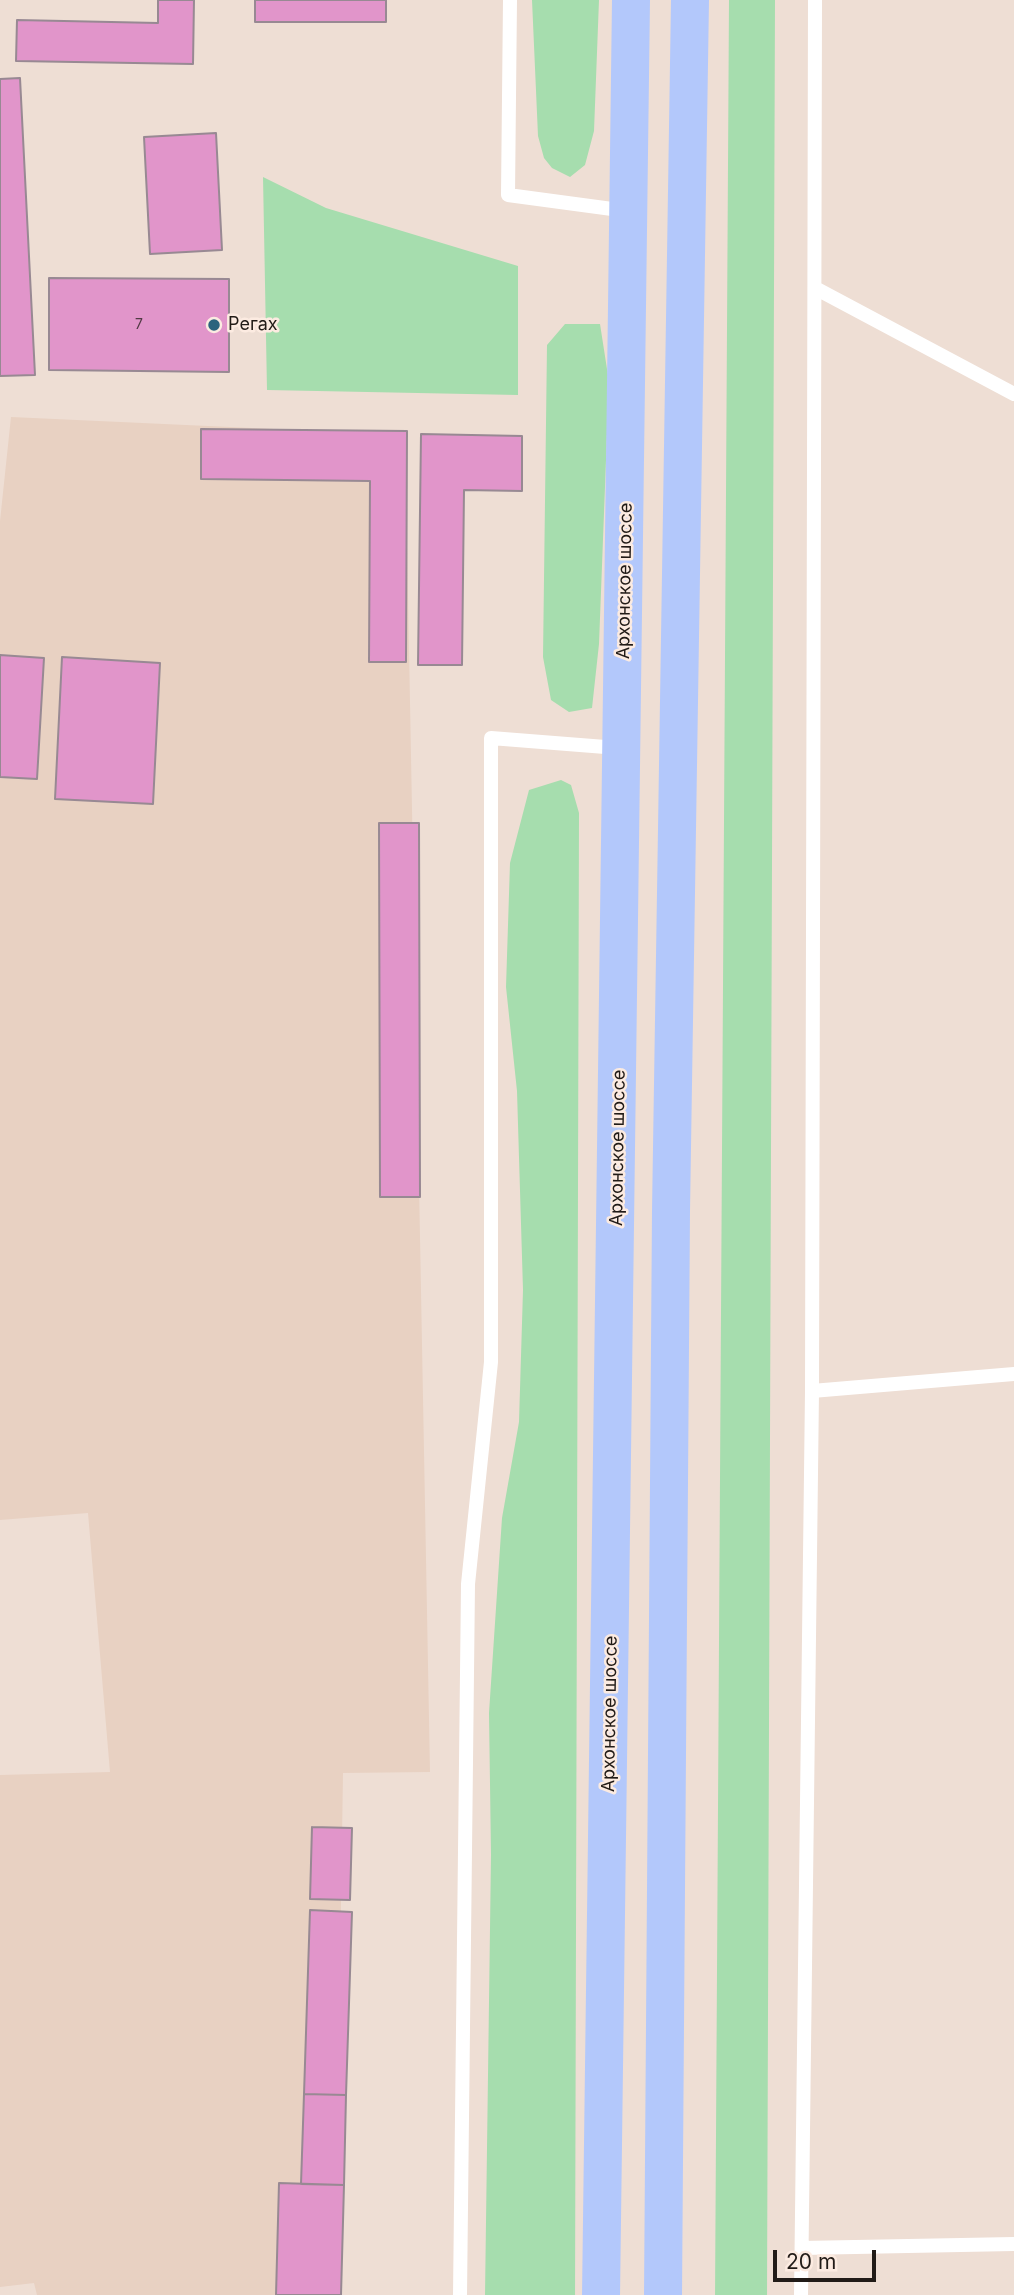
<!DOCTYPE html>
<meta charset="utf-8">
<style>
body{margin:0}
#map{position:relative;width:1014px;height:2295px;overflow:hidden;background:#eeded4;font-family:Inter,sans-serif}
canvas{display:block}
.scale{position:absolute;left:773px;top:2250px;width:103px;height:32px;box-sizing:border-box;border:4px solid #211b17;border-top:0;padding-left:9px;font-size:21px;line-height:24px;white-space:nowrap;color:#211b17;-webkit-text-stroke:5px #fcebe1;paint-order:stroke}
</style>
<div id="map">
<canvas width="1014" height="2295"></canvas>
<div class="scale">20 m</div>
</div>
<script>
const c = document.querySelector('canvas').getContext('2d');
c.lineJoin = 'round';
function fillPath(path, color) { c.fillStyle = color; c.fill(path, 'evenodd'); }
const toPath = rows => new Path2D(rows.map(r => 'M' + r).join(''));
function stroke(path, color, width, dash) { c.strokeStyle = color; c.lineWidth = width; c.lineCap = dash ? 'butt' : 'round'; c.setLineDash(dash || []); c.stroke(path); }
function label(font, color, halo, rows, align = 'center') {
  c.font = font + ' Inter,sans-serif'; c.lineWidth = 5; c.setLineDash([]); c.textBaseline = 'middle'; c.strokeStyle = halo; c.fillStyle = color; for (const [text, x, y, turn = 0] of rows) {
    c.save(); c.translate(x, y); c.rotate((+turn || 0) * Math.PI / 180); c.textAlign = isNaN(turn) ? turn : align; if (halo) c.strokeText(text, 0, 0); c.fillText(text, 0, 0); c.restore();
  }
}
const built = toPath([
 [11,417,405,435,430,1772,343,1773,335,2295,37,2295,34,2283,0,2287,0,1775,110,1772,88,1513,0,1520,0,521]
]);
const green = toPath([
 [532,0,599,0,594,131,585,165,570,177,552,168,544,158,538,136],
 [729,0,775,0,767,2295,715,2295],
 [263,177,326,208,518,266,518,395,267,390],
 [565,324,600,324,609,382,599,644,592,708,569,712,551,700,543,657,547,345],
 [561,780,571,785,579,813,575,2295,485,2295,491,1855,489,1713,502,1518,519,1422,523,1290,517,1091,506,987,510,863,529,790]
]);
const building = toPath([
 [158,0,194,0,193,64,16,61,17,20,158,23,158,0],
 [255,0,386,0,386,22,255,22,255,0],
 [20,78,35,375,0,376,0,79,20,78],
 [216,133,222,250,150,254,144,137,216,133],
 [49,278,229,279,229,372,49,370,49,278],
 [201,429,407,431,406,662,369,662,370,481,201,479,201,429],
 [421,434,522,436,522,491,464,490,462,665,418,665,421,434],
 [0,655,44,658,37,779,0,777,0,655],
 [62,657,160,663,153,804,55,799,62,657],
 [379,823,419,823,420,1197,380,1197,379,823],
 [312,1827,352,1828,350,1900,310,1899,312,1827],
 [310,1910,352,1912,346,2095,304,2094,310,1910],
 [304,2094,346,2095,344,2185,301,2184,304,2094],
 [279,2183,344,2185,341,2295,276,2295,279,2183]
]);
const service = toPath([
 [510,0,508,195,627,211],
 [815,288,1014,394],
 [812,1391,1014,1374],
 [802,2248,1014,2244],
 [460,2295,468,1584,491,1362,491,738,618,748],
 [801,2295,812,1391,815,0]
]);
const trunk = toPath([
 [601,2295,631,0],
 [663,2295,671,1211,690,0]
]);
const markers = [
 [214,325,7,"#2b637d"]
];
const numberNames = [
 ["7",139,325]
];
const poiNames = [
 ["Регах",228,325]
];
const streetNames = [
 ["Архонское шоссе",625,581,-89],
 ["Архонское шоссе",618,1148,-89],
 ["Архонское шоссе",610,1714,-89]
];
fillPath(built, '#e8d1c2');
fillPath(green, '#a6ddae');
fillPath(building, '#e195ca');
stroke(building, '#988993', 2);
stroke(service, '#fff', 14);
stroke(trunk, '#b3c8fb', 38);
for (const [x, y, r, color] of markers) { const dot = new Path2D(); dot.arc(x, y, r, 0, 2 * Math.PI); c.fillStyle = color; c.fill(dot); stroke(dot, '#fcebe1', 2.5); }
label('14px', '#513a44', null, numberNames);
label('18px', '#211b17', '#fcebe1', poiNames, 'left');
label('18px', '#211b17', '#fcebe1', streetNames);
</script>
